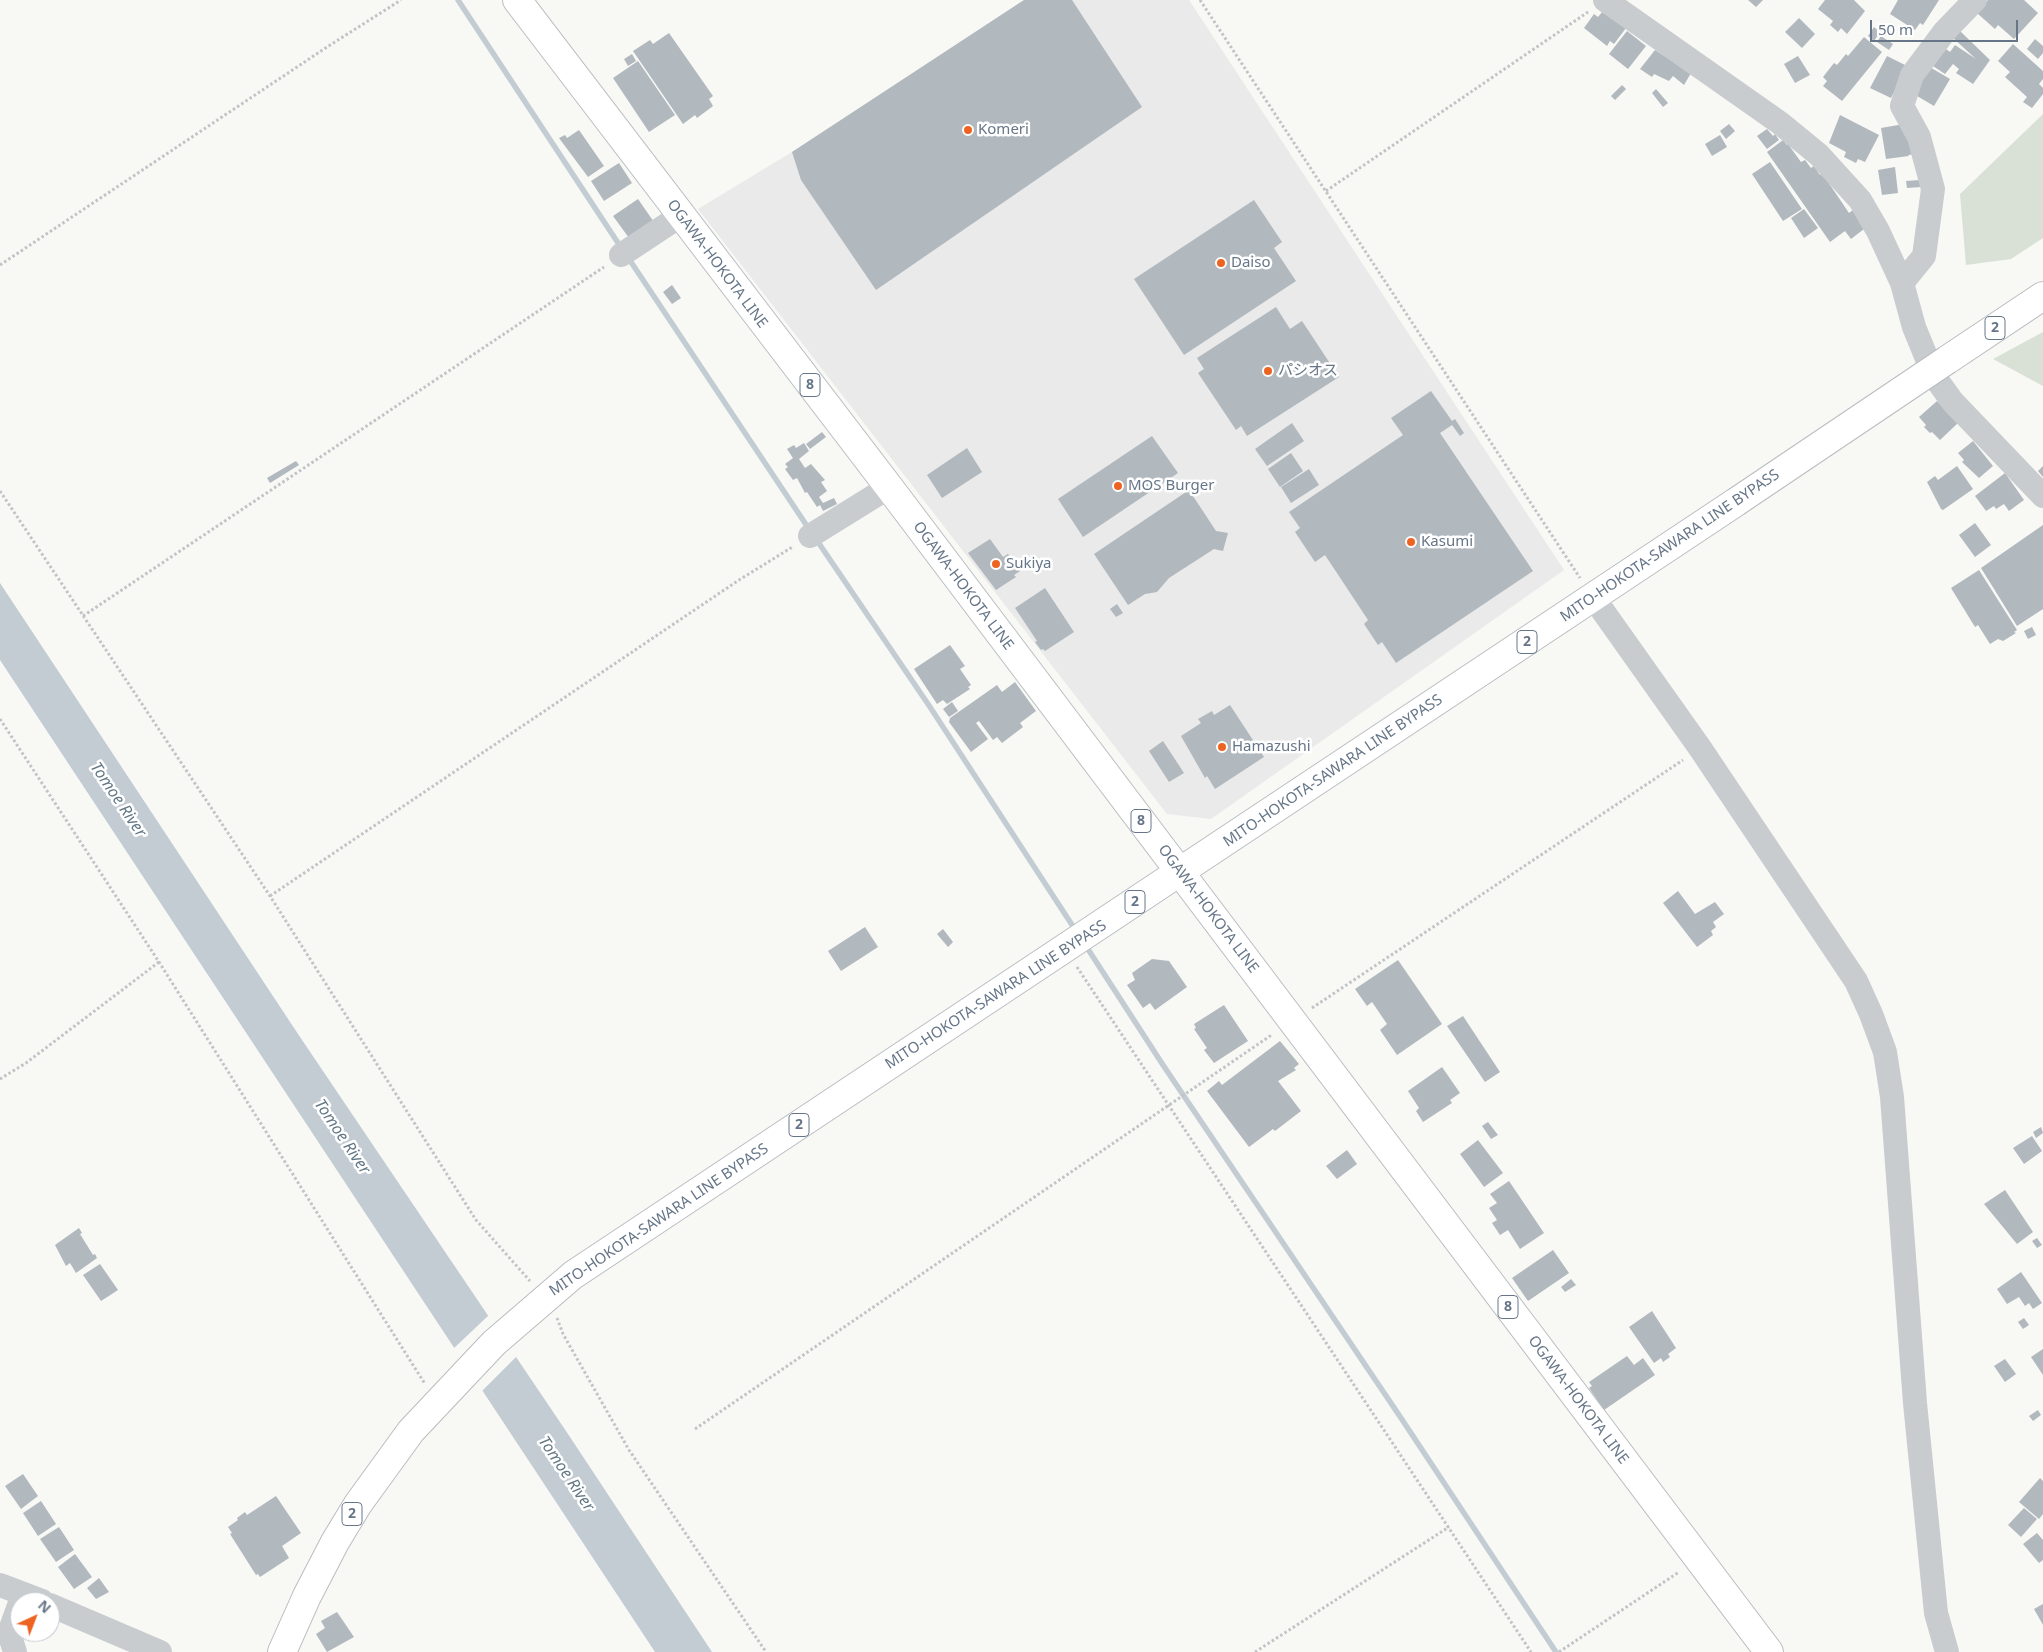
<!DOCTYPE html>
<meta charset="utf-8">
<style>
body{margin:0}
#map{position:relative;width:2043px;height:1652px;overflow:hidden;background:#f8f8f5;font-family:"Noto Sans",sans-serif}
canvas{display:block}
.north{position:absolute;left:10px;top:1592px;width:50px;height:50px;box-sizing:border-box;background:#fff;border:1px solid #c2c8cf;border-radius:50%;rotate:43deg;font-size:14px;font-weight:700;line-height:20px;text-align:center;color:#667688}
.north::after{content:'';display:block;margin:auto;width:18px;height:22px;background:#ed6321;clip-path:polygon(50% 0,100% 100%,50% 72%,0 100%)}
.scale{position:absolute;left:1870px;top:20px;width:148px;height:22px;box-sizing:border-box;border:2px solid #667688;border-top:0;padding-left:6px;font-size:15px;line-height:18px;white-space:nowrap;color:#667688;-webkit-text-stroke:4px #fff;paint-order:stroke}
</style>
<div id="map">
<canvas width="2043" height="1652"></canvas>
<div class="north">N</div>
<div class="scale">50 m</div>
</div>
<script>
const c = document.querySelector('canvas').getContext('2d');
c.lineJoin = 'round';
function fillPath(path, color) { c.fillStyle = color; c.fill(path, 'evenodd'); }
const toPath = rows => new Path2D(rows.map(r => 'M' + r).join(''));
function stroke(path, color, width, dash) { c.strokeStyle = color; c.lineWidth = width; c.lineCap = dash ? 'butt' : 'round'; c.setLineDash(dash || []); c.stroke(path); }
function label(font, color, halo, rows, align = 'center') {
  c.font = font + ' "Noto Sans","Noto Sans JP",sans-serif'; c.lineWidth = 5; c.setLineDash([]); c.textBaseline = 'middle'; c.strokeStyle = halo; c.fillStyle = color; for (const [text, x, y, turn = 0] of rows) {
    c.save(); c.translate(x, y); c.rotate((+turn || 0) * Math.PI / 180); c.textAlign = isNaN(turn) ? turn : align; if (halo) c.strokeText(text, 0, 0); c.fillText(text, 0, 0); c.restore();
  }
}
const built = toPath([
 [1024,0,1189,0,1564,570,1211,819,1167,814,698,209,792,152]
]);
const green = toPath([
 [2043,114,2043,238,2011,259,1966,265,1960,194],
 [2043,332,2043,386,1993,359]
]);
const water = toPath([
 [0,583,298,1034,568,1434,712,1652,655,1652,0,660]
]);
const pier = toPath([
 [490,1314,518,1355,481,1392,453,1349]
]);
const stream = toPath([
 [458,0,622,249],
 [627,256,809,529],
 [816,539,930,707,1076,931],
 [1084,943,1163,1065,1401,1418,1556,1652]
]);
const building = toPath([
 [1024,0,1072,0,1142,107,876,290,801,180,792,152],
 [1748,0,1763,0,1756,7],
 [1825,0,1854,0,1865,11,1847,34,1841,28,1838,32,1830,25,1833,21,1818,9],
 [1898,0,1939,0,1923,25,1920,23,1915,30,1890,14],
 [1988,0,2024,0,2038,13,2014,39,1998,25,1995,29,1977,13],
 [1603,11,1626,28,1614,44,1610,41,1607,46,1584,28,1594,14,1598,17],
 [1799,18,1815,34,1802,48,1785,32],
 [1874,27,1880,32,1874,41,1868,36],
 [1627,31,1646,46,1628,69,1609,54],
 [1960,31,1990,60,1973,84,1956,73,1959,69,1953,64,1945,74,1930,64,1942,46,1950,52,1955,45,1976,59,1953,38],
 [669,33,713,96,709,99,713,106,697,118,695,115,683,124,633,51,650,40,653,44],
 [1881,36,1893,44,1889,50,1877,42],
 [1864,37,1882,52,1842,101,1823,86,1827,81,1823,77,1834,63,1837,65,1846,54,1848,56],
 [2035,39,2043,46,2043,53,2038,59,2027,49],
 [2013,44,2043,71,2043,79,2039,84,2043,88,2043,94,2032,108,2023,102,2027,97,2005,77,2010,72,1998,61],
 [1655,50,1691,73,1684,85,1673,76,1669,81,1654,74,1652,77,1640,69],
 [632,54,636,61,628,66,624,59],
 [1798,56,1810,75,1795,83,1784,64],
 [1887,56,1907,66,1891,98,1870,88],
 [638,61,675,115,649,132,613,78],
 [1928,66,1950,79,1934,106,1912,93],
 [1622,85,1626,89,1615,100,1611,96],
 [1656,89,1668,103,1663,107,1652,93],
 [1840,115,1879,135,1865,162,1858,159,1856,163,1844,157,1846,152,1829,143],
 [1729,124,1735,131,1726,139,1720,131],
 [1904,124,1915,154,1908,155,1909,156,1886,159,1881,128],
 [1767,129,1773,136,1775,134,1779,140,1767,149,1757,136],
 [579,130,604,166,588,177,559,138,565,135,567,138],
 [1720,135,1727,147,1712,156,1705,144],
 [1783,140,1787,145,1788,144,1801,162,1805,160,1811,168,1814,166,1820,175,1822,173,1849,213,1853,210,1864,229,1851,239,1845,231,1830,242,1767,152],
 [1770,162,1802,209,1783,221,1752,174],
 [619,163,632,183,604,201,591,181],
 [1895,167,1898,193,1882,195,1878,170],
 [1920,180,1921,187,1907,188,1906,181],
 [638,199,656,225,632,242,613,216],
 [1254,200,1282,242,1274,248,1296,281,1184,355,1134,279],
 [1804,209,1818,228,1804,238,1791,218],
 [672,285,681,298,672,304,663,292],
 [1276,307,1290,329,1302,321,1339,377,1247,436,1241,426,1236,430,1198,373,1204,369,1197,358],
 [1431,391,1452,421,1455,419,1464,433,1460,436,1452,425,1440,433,1533,571,1396,663,1382,642,1378,645,1364,624,1368,620,1325,555,1315,562,1295,532,1300,528,1289,512,1403,435,1391,418],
 [1937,401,1958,423,1940,440,1932,432,1930,433,1924,427,1926,425,1919,417],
 [1292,423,1304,441,1267,466,1255,449],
 [822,432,826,437,810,449,806,444],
 [1152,436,1178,473,1083,537,1058,499],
 [1973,441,1993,466,1979,478,1962,462,1964,460,1958,453],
 [804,443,809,451,799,459,805,468,811,464,825,480,821,482,827,491,819,497,823,503,834,498,837,504,823,511,820,505,817,507,807,492,805,493,797,478,793,480,785,469,788,467,785,464,793,458,787,449,794,445,796,448],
 [967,448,982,472,942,498,927,475],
 [1291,453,1303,471,1280,487,1268,469],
 [296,461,299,465,270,483,267,478],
 [1957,466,1973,489,1943,510,1941,509,1927,482,1935,476,1938,480],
 [2043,466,2043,477,2038,471],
 [1309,469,1319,485,1291,503,1281,487],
 [2005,473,2024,500,2009,511,2004,504,1996,509,1994,506,1986,511,1975,496],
 [1189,490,1216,531,1228,533,1223,551,1214,549,1169,578,1157,592,1145,594,1128,605,1094,554],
 [1975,523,1991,545,1975,557,1959,535],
 [2043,525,2043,609,2017,626,1981,568],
 [990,539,1003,557,1008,554,1020,571,1014,575,1016,577,996,590,968,553],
 [1979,570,2017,630,2014,632,2016,633,2003,641,1998,639,1990,644,1978,625,1975,627,1951,588],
 [1045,588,1074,632,1045,651,1043,649,1041,650,1035,642,1037,641,1015,608],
 [1117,604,1123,613,1116,617,1110,609],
 [2032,627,2036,635,2028,639,2024,631],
 [950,645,965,666,960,669,971,685,968,687,970,689,947,704,943,700,937,704,914,669],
 [1015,682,1036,711,1020,723,1023,727,1002,743,997,737,993,740,979,721,976,723,988,739,971,752,949,722,950,718,997,685,1002,692],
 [952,702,958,711,949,717,943,709],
 [1230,705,1264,757,1215,789,1207,776,1205,778,1181,736,1201,723,1198,719,1212,711,1214,715],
 [1163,741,1184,773,1169,782,1149,751],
 [1678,891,1695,914,1715,902,1724,914,1713,922,1716,927,1711,931,1713,935,1697,947,1663,903],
 [865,927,878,947,841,971,828,951],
 [943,929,953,942,948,947,937,934],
 [1152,959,1169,961,1187,987,1155,1010,1150,1003,1143,1008,1127,985,1135,980,1132,973],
 [1398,960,1442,1024,1397,1055,1380,1030,1387,1024,1372,1002,1367,1006,1355,989],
 [1224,1005,1248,1041,1214,1063,1204,1050,1207,1048,1194,1029,1196,1028,1194,1024],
 [1463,1016,1500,1072,1485,1082,1447,1026],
 [1280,1041,1299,1064,1294,1068,1296,1070,1278,1081,1301,1111,1275,1131,1273,1129,1249,1147,1207,1091,1219,1081,1222,1085],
 [1442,1067,1460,1093,1450,1100,1452,1103,1423,1122,1416,1111,1419,1108,1408,1091],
 [1488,1122,1498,1135,1491,1139,1482,1126],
 [2041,1127,2043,1133,2036,1138,2033,1132],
 [2032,1136,2042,1151,2024,1164,2013,1148],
 [1478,1140,1503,1173,1484,1187,1460,1154],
 [1347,1150,1357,1164,1337,1179,1326,1166],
 [1509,1181,1544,1233,1520,1249,1508,1230,1500,1235,1492,1223,1497,1220,1489,1208,1497,1203,1490,1194],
 [2005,1190,2033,1232,2017,1244,1984,1204],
 [79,1228,82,1233,80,1234,93,1255,95,1254,97,1258,76,1273,70,1263,66,1266,55,1245],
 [2037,1238,2042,1245,2037,1248,2032,1241],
 [1553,1250,1569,1273,1528,1301,1512,1278],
 [100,1264,118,1290,101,1301,83,1275],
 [2021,1272,2042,1303,2033,1309,2029,1303,2025,1306,2019,1297,2007,1304,1997,1289],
 [1571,1279,1576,1285,1565,1292,1561,1287],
 [1652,1311,1676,1348,1668,1354,1670,1357,1663,1362,1661,1358,1654,1363,1629,1327],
 [2024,1318,2029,1325,2023,1329,2018,1322],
 [2043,1349,2043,1375,2031,1357],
 [1627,1356,1634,1365,1643,1358,1655,1375,1604,1410,1589,1388,1592,1386,1589,1382],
 [2005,1359,2016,1374,2005,1382,1994,1366],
 [2038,1410,2041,1415,2033,1421,2029,1416],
 [23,1474,38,1496,21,1509,5,1486],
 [2040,1478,2043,1481,2043,1514,2039,1519,2019,1502],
 [276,1496,301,1533,282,1546,289,1558,260,1577,258,1574,256,1575,230,1534,232,1533,228,1527,238,1520,237,1518,245,1512,247,1515],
 [41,1501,56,1524,38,1536,23,1513],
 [2024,1508,2037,1519,2021,1537,2008,1525],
 [59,1527,74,1550,56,1562,40,1539],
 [2037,1533,2043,1540,2043,1560,2039,1563,2023,1544],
 [75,1554,92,1577,74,1589,58,1567],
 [99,1578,109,1592,96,1599,87,1588],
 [2043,1604,2043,1625,2034,1609],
 [337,1612,354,1637,327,1652,316,1634,325,1628,321,1621]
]);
const path = toPath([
 [1200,0,1580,578],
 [1326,191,1588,12],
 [0,265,327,47,401,0],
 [0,491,270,896,476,1220,530,1281],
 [83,616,604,267],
 [0,719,159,962,425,1384],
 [270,896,739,580,794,546],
 [1077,967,1531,1652],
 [1312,1008,1683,760],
 [0,1079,26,1063,159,962],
 [557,1318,563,1334,629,1450,766,1652],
 [695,1429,1273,1034],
 [1255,1652,1449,1527],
 [1559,1652,1679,1572]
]);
const minor = toPath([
 [1605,0,1780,123,1819,155,1860,200,1878,231,1902,283,1914,327,1934,376,1952,401,2043,496],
 [621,255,680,216],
 [1902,283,1924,256,1933,189,1919,137,1902,106,1912,75,1945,31,1975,0],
 [810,536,889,487],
 [1593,597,1700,748,1856,981,1871,1014,1885,1052,1892,1097,1915,1403,1936,1613,1947,1652],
 [0,1585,42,1601],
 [50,1605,160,1652],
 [15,1652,9,1633,20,1603]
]);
const major = toPath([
 [517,0,889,487,1769,1652],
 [1947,360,2043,296],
 [282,1652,307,1596,335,1542,358,1504,411,1431,494,1343,573,1275,1736,502]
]);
const majorBridge = toPath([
 [1736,502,1947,360]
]);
const markers = [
 [968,130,5,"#ed6321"],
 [1221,263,5,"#ed6321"],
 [1268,371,5,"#ed6321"],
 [1118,486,5,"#ed6321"],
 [1411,542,5,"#ed6321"],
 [996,564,5,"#ed6321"],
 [1222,747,5,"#ed6321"]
];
const shields = [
 [1995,328,20],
 [810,385,20],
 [1527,642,20],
 [1141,821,20],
 [1135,902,20],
 [799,1125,20],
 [1508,1307,20],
 [352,1514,20]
];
const shieldNames = [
 ["2",1995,328],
 ["8",810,385],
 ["2",1527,642],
 ["8",1141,821],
 ["2",1135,902],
 ["2",799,1125],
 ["8",1508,1307],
 ["2",352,1514]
];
const poiNames = [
 ["Komeri",978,130],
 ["Daiso",1231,263],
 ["パシオス",1278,371],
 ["MOS Burger",1128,486],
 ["Kasumi",1421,542],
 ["Sukiya",1006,564],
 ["Hamazushi",1232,747]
];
const streetNames = [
 ["OGAWA-HOKOTA LINE",717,264,53],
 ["MITO-HOKOTA-SAWARA LINE BYPASS",1670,546,-34],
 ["OGAWA-HOKOTA LINE",963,586,53],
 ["MITO-HOKOTA-SAWARA LINE BYPASS",1333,771,-34],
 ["OGAWA-HOKOTA LINE",1208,909,53],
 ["MITO-HOKOTA-SAWARA LINE BYPASS",996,995,-33],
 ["MITO-HOKOTA-SAWARA LINE BYPASS",659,1220,-34],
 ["OGAWA-HOKOTA LINE",1578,1400,53]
];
const waterNames = [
 ["Tomoe River",118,800,56],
 ["Tomoe River",342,1137,56],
 ["Tomoe River",566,1474,56]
];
fillPath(built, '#e9eae9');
fillPath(green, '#d9e1d6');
fillPath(water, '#c2ccd2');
fillPath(pier, '#f8f8f5');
stroke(stream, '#c2ccd2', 5.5);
fillPath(building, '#b1b8be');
stroke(major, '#b9bdc1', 30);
stroke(path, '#c2c3c6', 3, [2.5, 2.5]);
stroke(minor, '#c8cccf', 24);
stroke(major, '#fff', 28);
stroke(majorBridge, '#b9bdc1', 30, []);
stroke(majorBridge, '#fff', 28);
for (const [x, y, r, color] of markers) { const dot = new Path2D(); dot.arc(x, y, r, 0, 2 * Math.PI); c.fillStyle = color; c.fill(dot); stroke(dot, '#fff', 2); }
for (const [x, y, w] of shields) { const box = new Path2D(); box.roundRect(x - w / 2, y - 11.5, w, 23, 4); c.fillStyle = '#fff'; c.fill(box); stroke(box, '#667688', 1); }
label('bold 14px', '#667688', null, shieldNames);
label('15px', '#667688', '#fff', poiNames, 'left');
label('15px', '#667688', '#fff', streetNames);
label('italic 16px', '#617783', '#fff', waterNames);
</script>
